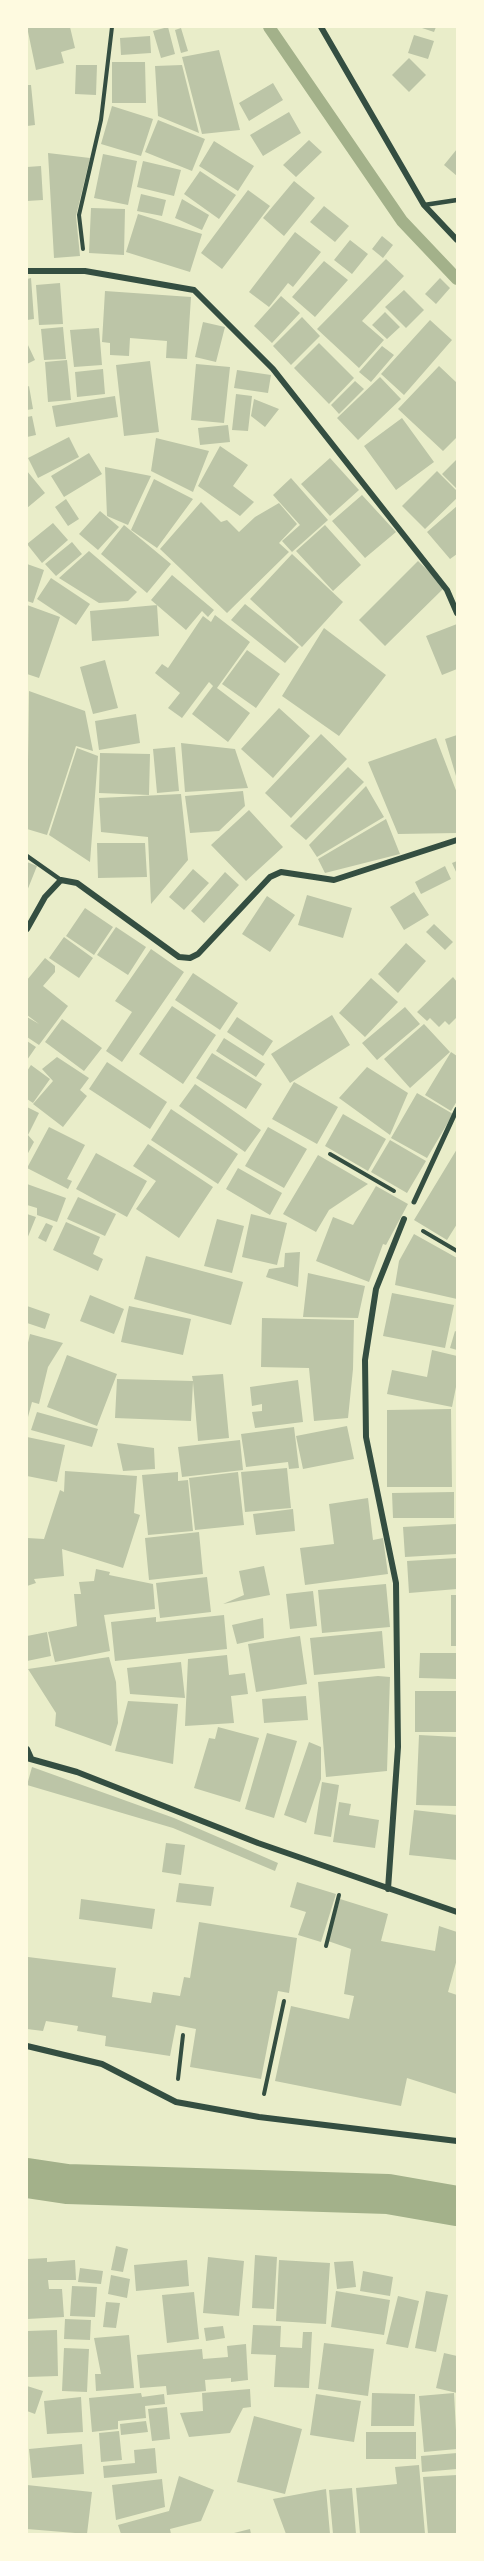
<!DOCTYPE html>
<style>
body{margin:0}
#map{position:relative;width:484px;height:2561px;overflow:hidden;background:#e9edc9;font-family:Overpass,sans-serif}
canvas{display:block}
.frame{position:absolute;inset:0;border:28px solid #fefae0;pointer-events:none}
</style>
<div id="map">
<canvas width="484" height="2561"></canvas>
<div class="frame"></div>
</div>
<script>
const c = document.querySelector('canvas').getContext('2d');
c.lineJoin = 'round';
const toPath = rows => new Path2D(rows.map(r => 'M' + r).join(''));
function stroke(path, color, width, dash) { c.strokeStyle = color; c.lineWidth = width; c.lineCap = dash ? 'butt' : 'round'; c.setLineDash(dash || []); c.stroke(path); }
function fillPath(path, color) { c.fillStyle = color; c.fill(path, 'evenodd'); }
const stream = toPath([
 [269,27,402,221,457,279]
]);
const canal = toPath([
 [27,2178,67,2184,388,2194,457,2206]
]);
const building = toPath([
 [27,27,70,27,75,48,61,52,64,63,36,70],
 [168,27,175,54,161,58,153,31],
 [419,27,436,27,434,32],
 [181,28,188,51,181,53,175,30],
 [414,35,434,41,428,59,408,53],
 [150,36,151,53,121,55,120,38],
 [219,50,240,130,202,134,182,57],
 [409,58,426,75,409,92,392,75],
 [112,62,145,62,146,103,112,103],
 [76,65,97,65,96,95,75,94],
 [182,65,199,133,158,116,155,66],
 [273,83,283,100,249,121,239,103],
 [27,85,31,85,35,125,27,126],
 [112,106,153,119,141,156,101,144],
 [289,112,301,133,263,156,250,135],
 [158,120,205,139,192,171,145,152],
 [309,140,322,152,296,177,283,165],
 [214,141,254,166,238,191,199,166],
 [457,149,457,176,444,165],
 [48,153,90,158,76,216,80,256,54,258],
 [103,154,137,161,128,205,94,198],
 [143,161,181,170,174,196,137,187],
 [41,166,43,200,27,201,27,167],
 [200,171,236,195,219,219,184,194],
 [294,181,315,198,284,236,263,218],
 [248,190,270,206,222,269,201,253],
 [141,194,166,200,162,216,137,211],
 [182,199,209,215,202,230,175,218],
 [324,206,349,226,335,242,310,222],
 [91,208,125,209,124,255,89,253],
 [138,214,202,234,190,272,126,252],
 [295,232,321,252,293,287,288,283,269,307,249,292],
 [382,236,393,245,383,258,372,249],
 [350,240,368,254,352,274,334,260],
 [386,259,404,276,362,321,384,340,359,368,317,329],
 [324,261,348,280,315,317,292,297],
 [31,278,34,319,27,320,27,279],
 [440,278,450,288,436,304,425,294],
 [60,283,63,324,39,325,36,285],
 [404,290,424,310,406,328,385,307],
 [105,291,191,297,187,359,166,358,167,341,130,338,129,356,110,355,110,343,102,342],
 [281,296,300,313,272,343,254,326],
 [385,312,400,327,387,339,372,325],
 [302,317,320,336,291,365,273,346],
 [430,320,452,340,404,395,381,374],
 [203,322,225,327,216,362,195,357],
 [63,327,66,359,44,360,41,329],
 [99,328,102,365,74,367,70,330],
 [27,343,35,360,27,364],
 [319,343,354,378,329,404,294,368],
 [382,346,394,355,371,382,359,372],
 [67,360,71,400,48,402,45,362],
 [150,361,159,432,124,436,116,365],
 [196,364,230,367,224,423,191,420],
 [439,366,457,383,457,437,443,451,398,409],
 [103,369,105,394,77,397,75,372],
 [237,370,271,375,268,393,234,388],
 [380,377,401,399,358,440,337,418],
 [355,381,364,389,339,414,331,405],
 [29,386,33,409,27,410,27,387],
 [236,394,252,396,248,431,232,430],
 [115,396,118,417,56,427,52,406],
 [254,399,279,409,265,427,251,416],
 [32,416,36,435,27,437,27,417],
 [402,418,434,462,396,490,364,446],
 [228,425,230,442,200,445,198,428],
 [69,437,79,457,38,478,28,458],
 [156,438,209,451,193,492,151,471],
 [220,446,248,465,233,486,254,502,240,516,198,486],
 [89,453,102,474,64,497,51,476],
 [330,458,359,490,330,516,301,484],
 [457,459,457,489,442,474],
 [105,467,151,476,128,525,107,516],
 [27,471,45,493,27,508],
 [437,471,457,491,457,498,425,529,402,506],
 [291,478,328,520,292,552,282,541,300,525,273,495],
 [154,479,193,499,157,548,131,530],
 [362,495,396,532,365,558,332,521],
 [66,499,79,519,68,526,55,507],
 [201,502,221,522,227,520,239,532,255,517,279,503,297,524,279,543,289,552,227,613,160,549],
 [457,506,457,554,450,559,427,532],
 [100,511,119,527,98,550,79,534],
 [53,523,68,540,42,563,27,544],
 [124,525,171,564,147,593,101,554],
 [325,525,361,565,333,591,296,551],
 [72,542,82,554,56,576,45,564],
 [89,551,137,592,128,601,99,603,59,578],
 [292,554,343,602,302,647,250,599],
 [418,561,445,587,385,646,359,620],
 [27,564,44,570,33,603,27,601],
 [172,575,214,610,208,617,202,611,186,630,151,600],
 [51,578,90,604,76,625,37,599],
 [245,604,299,647,285,663,231,620],
 [27,605,60,617,39,678,27,674],
 [157,605,159,636,92,641,90,611],
 [215,615,250,642,217,688,250,713,228,742,192,714,213,686,209,682,182,718,168,708,180,693,155,673,162,664,168,668,203,616,211,622],
 [457,624,457,669,442,675,426,636],
 [324,628,386,675,339,736,282,696],
 [247,650,280,674,256,708,222,684],
 [105,660,118,708,93,714,80,667],
 [29,691,85,711,93,751,76,746,47,835,27,829],
 [279,708,310,736,273,778,241,749],
 [136,714,140,743,99,750,95,721],
 [321,734,347,759,291,818,265,793],
 [457,735,457,776,456,776,445,739],
 [436,738,457,793,457,833,398,834,368,762],
 [181,743,235,749,248,788,185,792],
 [175,747,179,791,157,793,153,749],
 [77,748,98,756,90,862,49,835],
 [100,753,150,754,149,795,99,793],
 [348,767,364,782,306,840,290,826],
 [366,786,384,817,317,857,309,845],
 [243,791,245,806,219,831,190,833,185,796],
 [181,794,188,860,151,904,148,837,101,832,99,798],
 [249,810,283,847,246,881,211,845],
 [386,819,400,854,325,873,318,859],
 [97,843,145,843,147,877,98,878],
 [457,861,457,874,452,863],
 [27,862,37,866,27,891],
 [445,866,451,879,421,894,415,882],
 [193,869,209,883,184,910,169,897],
 [225,872,239,885,204,923,191,911],
 [414,892,429,915,404,930,390,907],
 [307,895,352,908,343,938,298,925],
 [267,896,295,915,270,952,242,934],
 [85,908,113,927,94,955,66,936],
 [434,924,453,942,445,950,426,932],
 [116,927,146,947,128,975,97,955],
 [64,937,93,958,79,978,49,958],
 [406,943,426,961,398,993,378,974],
 [151,949,184,972,122,1062,106,1051,132,1012,115,1001],
 [45,958,55,966,55,972,43,986,68,1006,39,1045,27,1037,27,1017,39,1024,27,1015,27,980],
 [193,973,238,1003,220,1030,175,1000],
 [453,977,457,982,457,1017,449,1025,445,1021,439,1027,430,1018,427,1021,417,1012],
 [371,978,398,1002,365,1037,339,1013],
 [172,1006,216,1035,183,1084,139,1054],
 [405,1007,420,1024,377,1060,362,1043],
 [332,1015,350,1045,290,1083,271,1054],
 [237,1017,273,1041,263,1056,227,1032],
 [62,1019,102,1048,84,1071,45,1042],
 [424,1024,450,1052,410,1088,384,1059],
 [224,1038,265,1064,256,1077,216,1051],
 [27,1041,36,1047,27,1060],
 [451,1052,457,1056,457,1101,451,1111,425,1095],
 [212,1053,262,1084,246,1109,196,1078],
 [57,1057,89,1078,80,1090,87,1096,63,1127,33,1104,53,1081,42,1069],
 [107,1062,167,1102,150,1129,89,1089],
 [31,1065,50,1079,33,1103,27,1099,27,1071],
 [367,1067,408,1093,390,1135,339,1098],
 [294,1082,338,1107,317,1144,272,1119],
 [195,1084,261,1130,245,1152,179,1106],
 [417,1093,453,1114,427,1158,391,1138],
 [27,1107,39,1113,28,1135,34,1142,27,1155],
 [171,1109,238,1154,218,1184,151,1140],
 [343,1114,386,1139,368,1171,325,1146],
 [49,1127,85,1145,67,1179,72,1181,68,1189,27,1168],
 [268,1127,307,1149,284,1188,245,1166],
 [390,1140,426,1161,407,1193,371,1172],
 [148,1144,213,1187,179,1238,136,1209,156,1181,133,1166],
 [457,1149,457,1224,447,1240,414,1220],
 [96,1153,147,1181,127,1217,76,1189],
 [318,1155,368,1184,329,1210,316,1232,283,1214],
 [238,1168,282,1193,270,1215,226,1189],
 [27,1184,66,1198,57,1222,37,1215,37,1208,27,1205],
 [376,1186,408,1204,386,1245,383,1244,369,1282,316,1261,333,1217,353,1225],
 [78,1197,116,1214,105,1236,67,1219],
 [27,1214,36,1217,27,1239],
 [251,1214,287,1223,277,1265,242,1257],
 [217,1219,244,1226,232,1273,204,1266],
 [66,1222,100,1237,93,1254,103,1259,98,1271,53,1250],
 [46,1223,53,1226,46,1242,38,1238],
 [414,1234,457,1258,457,1299,395,1285,399,1261],
 [300,1252,298,1287,266,1277,269,1269,284,1267,285,1253],
 [146,1256,243,1282,231,1325,134,1299],
 [308,1273,365,1286,358,1318,303,1317],
 [392,1293,454,1305,445,1348,383,1336],
 [90,1295,124,1309,114,1334,80,1321],
 [27,1306,50,1314,45,1329,27,1323],
 [129,1306,191,1319,183,1355,121,1342],
 [262,1318,354,1320,353,1369,348,1418,314,1421,309,1368,261,1367],
 [455,1331,457,1332,457,1350,450,1348],
 [30,1334,63,1343,48,1367,39,1404,32,1402,28,1417,27,1347],
 [432,1350,457,1356,457,1382,452,1407,387,1394,392,1370,427,1377],
 [67,1355,117,1374,97,1426,47,1407],
 [223,1374,229,1438,198,1441,193,1382,191,1421,115,1418,117,1379,193,1381,192,1376],
 [298,1380,303,1422,255,1428,252,1412,262,1411,262,1404,252,1406,250,1387],
 [451,1409,452,1487,387,1487,387,1410],
 [37,1412,98,1429,92,1447,31,1430],
 [347,1426,354,1459,303,1469,296,1436],
 [294,1427,299,1468,289,1469,288,1462,246,1467,241,1434],
 [27,1437,65,1445,57,1482,27,1476],
 [240,1440,243,1470,182,1477,178,1447],
 [117,1443,154,1448,155,1469,123,1471],
 [287,1468,291,1508,245,1512,241,1472],
 [65,1471,137,1476,134,1513,140,1515,123,1568,62,1549,64,1576,34,1579,36,1583,27,1586,27,1538,44,1539,60,1490,64,1492],
 [178,1472,178,1481,188,1480,193,1531,148,1535,142,1475],
 [238,1472,244,1525,195,1530,189,1478],
 [454,1492,454,1518,393,1518,392,1493],
 [368,1498,373,1540,383,1538,388,1574,305,1585,300,1548,334,1544,329,1504],
 [293,1509,295,1531,256,1535,253,1514],
 [457,1524,457,1554,405,1557,403,1527],
 [199,1532,203,1574,149,1580,145,1538],
 [457,1558,457,1589,409,1593,407,1561],
 [264,1566,270,1595,223,1604,244,1595,239,1571],
 [96,1569,110,1572,109,1575,153,1584,155,1609,104,1615,110,1651,55,1662,48,1632,77,1626,74,1594,81,1594,79,1582,94,1581],
 [207,1577,211,1612,160,1618,156,1583],
 [386,1584,390,1627,322,1633,318,1590],
 [313,1591,317,1626,290,1629,286,1594],
 [451,1595,457,1595,457,1646,451,1646],
 [224,1615,227,1649,115,1661,111,1622,156,1617,156,1622],
 [263,1618,264,1638,237,1644,232,1625],
 [382,1631,385,1668,314,1675,310,1638],
 [47,1632,51,1656,27,1661,27,1636],
 [300,1636,307,1684,256,1692,248,1644],
 [420,1653,457,1653,457,1679,419,1678],
 [227,1655,229,1675,245,1673,248,1694,231,1696,234,1723,185,1726,188,1659],
 [109,1657,116,1682,118,1723,111,1746,55,1726,56,1713,28,1669],
 [181,1662,185,1698,130,1694,127,1668],
 [378,1676,390,1677,387,1771,326,1777,318,1682],
 [415,1691,457,1691,457,1732,415,1732],
 [306,1696,308,1720,264,1723,262,1699],
 [128,1701,178,1704,173,1764,115,1751],
 [218,1727,259,1738,240,1802,194,1788,209,1738,215,1739],
 [267,1733,297,1741,274,1818,245,1809],
 [419,1735,457,1737,457,1806,416,1805],
 [309,1742,321,1747,321,1779,306,1823,284,1815],
 [32,1767,174,1818,278,1863,275,1871,173,1828,27,1785],
 [322,1782,339,1785,331,1837,314,1834],
 [339,1802,351,1804,349,1815,379,1820,375,1848,333,1842],
 [414,1810,457,1815,457,1860,409,1855],
 [166,1843,185,1845,181,1875,162,1872],
 [297,1882,336,1894,321,1942,298,1935,306,1912,290,1907],
 [179,1883,214,1887,211,1906,176,1902],
 [81,1899,155,1909,152,1929,79,1919],
 [340,1899,388,1914,381,1941,435,1951,439,1926,457,1932,457,1959,448,1992,457,1995,457,2094,407,2078,401,2106,275,2081,291,2006,349,2019,354,1996,344,1994,351,1949,328,1941],
 [199,1922,297,1938,289,1993,278,1991,261,2079,190,2067,196,2029,176,2025,170,2056,105,2046,106,2036,77,2031,78,2026,46,2021,43,2031,27,2029,28,1957,116,1968,112,1997,151,2003,153,1992,180,1996,184,1977,190,1978],
 [116,2246,128,2249,123,2272,111,2270],
 [255,2255,277,2257,274,2309,252,2308],
 [208,2257,244,2261,239,2316,203,2313],
 [47,2258,47,2262,75,2260,76,2280,48,2280,49,2289,62,2289,64,2317,27,2319,27,2259],
 [187,2260,189,2286,136,2291,134,2265],
 [279,2260,330,2263,326,2324,276,2321],
 [353,2261,356,2287,337,2289,334,2262],
 [80,2268,103,2271,101,2284,78,2282],
 [363,2271,393,2277,390,2296,360,2291],
 [111,2275,130,2279,127,2298,108,2294],
 [72,2286,97,2287,95,2317,70,2316],
 [336,2291,390,2300,384,2335,331,2327],
 [426,2291,448,2295,436,2352,415,2348],
 [194,2292,199,2339,167,2343,162,2295],
 [398,2296,419,2301,408,2348,386,2344],
 [106,2302,120,2303,116,2328,103,2327],
 [65,2319,91,2320,90,2340,64,2339],
 [253,2325,281,2326,280,2347,302,2348,303,2332,312,2332,309,2388,274,2387,276,2355,251,2354],
 [223,2326,225,2338,206,2341,204,2328],
 [57,2330,58,2376,27,2377,27,2331],
 [129,2335,134,2388,96,2391,95,2374,101,2374,94,2338],
 [324,2343,374,2349,368,2396,318,2389],
 [246,2344,248,2380,231,2382,231,2378,205,2380,206,2391,167,2395,166,2386,140,2388,137,2355,202,2349,203,2359,228,2357,227,2346],
 [64,2348,89,2349,87,2392,62,2391],
 [444,2353,457,2356,457,2393,436,2388],
 [27,2386,43,2391,35,2414,27,2411],
 [250,2389,251,2407,243,2408,230,2433,189,2437,180,2413,203,2411,202,2393],
 [141,2393,142,2397,164,2394,165,2404,145,2406,146,2418,118,2421,118,2429,92,2432,89,2398],
 [372,2393,415,2394,414,2426,371,2426],
 [454,2393,457,2449,424,2452,419,2396],
 [316,2394,361,2401,354,2442,310,2435],
 [81,2397,83,2432,47,2434,44,2401],
 [167,2407,170,2439,152,2441,148,2409],
 [254,2416,302,2429,285,2494,237,2482],
 [146,2421,148,2432,121,2435,120,2424],
 [119,2431,122,2460,101,2462,99,2433],
 [366,2432,416,2432,416,2459,366,2459],
 [82,2444,84,2474,32,2478,29,2449],
 [155,2448,157,2473,104,2478,103,2466,135,2463,134,2450],
 [457,2453,457,2469,422,2472,421,2456],
 [419,2465,425,2534,360,2534,356,2488,397,2484,395,2467],
 [457,2475,457,2533,428,2534,423,2477],
 [179,2476,214,2490,201,2521,170,2529,171,2534,121,2534,118,2525,169,2511],
 [162,2479,165,2507,116,2520,112,2485],
 [27,2485,92,2492,87,2534,27,2529],
 [352,2488,356,2534,333,2534,329,2490],
 [326,2489,330,2534,286,2534,273,2499],
 [250,2529,251,2534,234,2534,234,2533]
]);
const path = toPath([
 [83,249,79,215,101,120,112,27],
 [330,1154,394,1191],
 [423,1231,457,1251],
 [326,1946,339,1895],
 [178,2079,183,2035],
 [264,2094,284,2001]
]);
const service = toPath([
 [424,205,457,200],
 [27,856,61,880]
]);
const pedestrian = toPath([
 [414,1202,457,1109]
]);
const minor = toPath([
 [321,27,424,205,457,240],
 [27,271,85,271,194,290,273,369,447,590,457,613],
 [27,929,45,897,61,880,77,883,179,957,190,958,198,954,270,877,281,872,334,880,457,840],
 [27,1749,31,1758],
 [27,1758,77,1772,258,1843,457,1912],
 [388,1889,398,1747,396,1583,366,1437,365,1360,376,1289,404,1219],
 [27,2046,102,2064,176,2102,259,2117,457,2141]
]);
stroke(stream, '#a3b18a', 12);
stroke(canal, '#a3b18a', 40);
fillPath(building, '#bcc5a7');
stroke(path, '#344e41', 4);
stroke(service, '#344e41', 4.5);
stroke(pedestrian, '#344e41', 5);
stroke(minor, '#344e41', 6);
</script>
